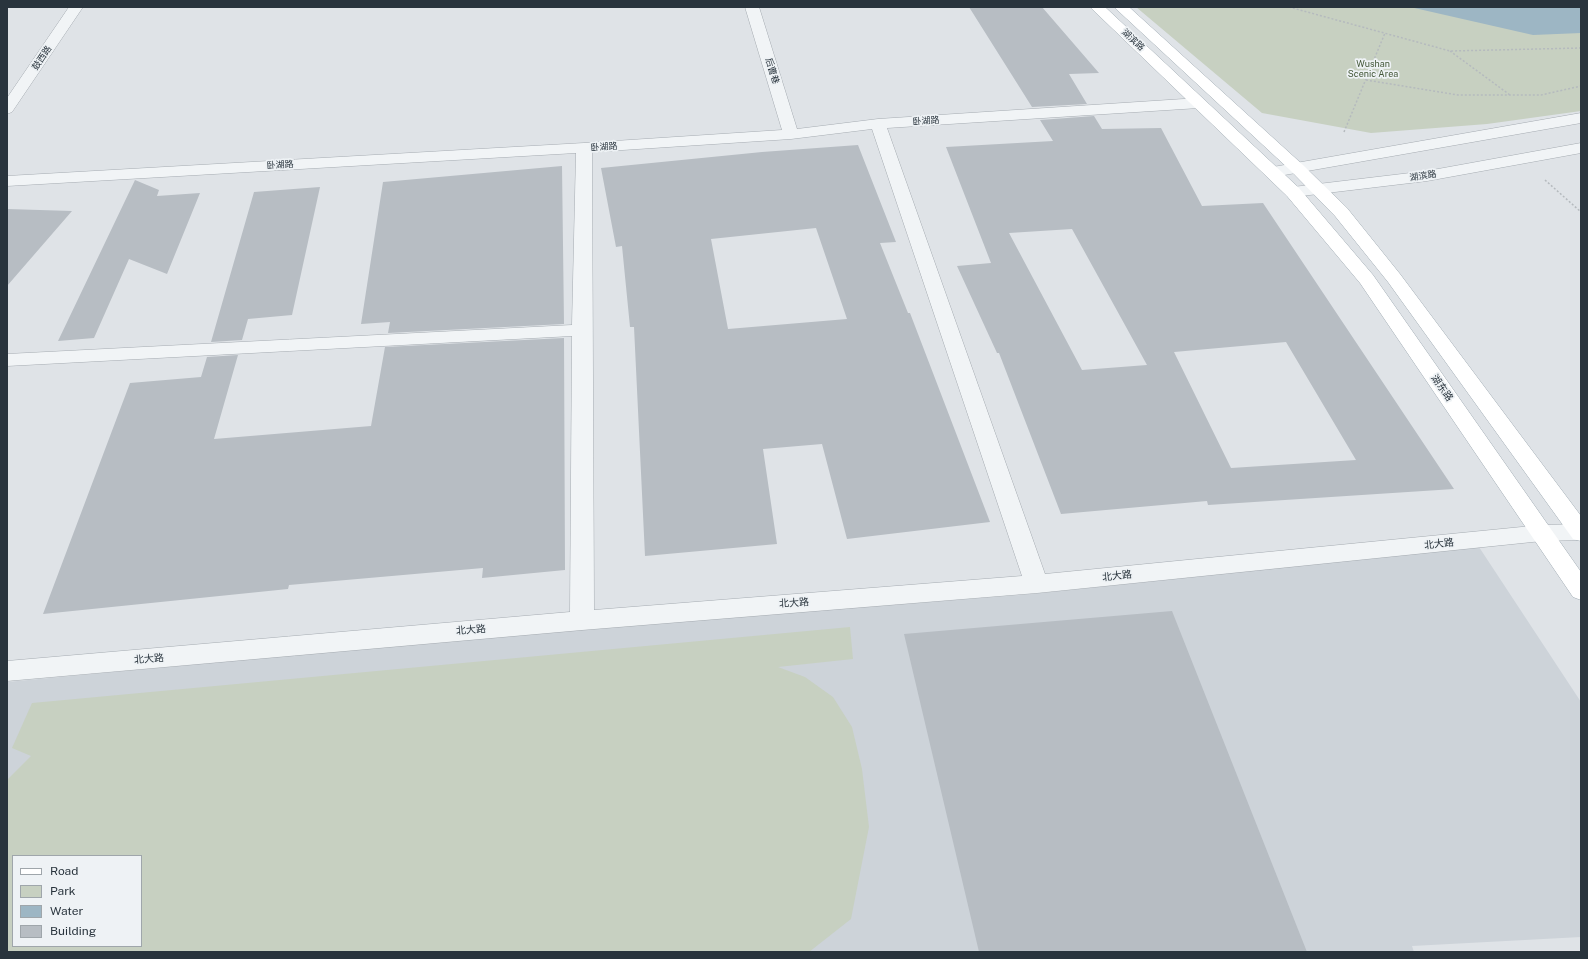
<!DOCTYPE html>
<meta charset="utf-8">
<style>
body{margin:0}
#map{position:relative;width:1588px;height:959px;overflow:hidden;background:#dfe3e7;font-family:"Public Sans",sans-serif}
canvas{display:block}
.frame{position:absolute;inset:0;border:8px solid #29343d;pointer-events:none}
.legend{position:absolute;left:12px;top:855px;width:130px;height:92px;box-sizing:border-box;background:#eef2f5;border:1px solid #9fa6ab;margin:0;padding:5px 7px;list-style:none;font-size:12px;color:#29343d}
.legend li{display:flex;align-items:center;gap:8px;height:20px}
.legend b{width:20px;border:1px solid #9fa6ab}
</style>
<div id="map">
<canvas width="1588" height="959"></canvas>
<div class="frame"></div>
<ul class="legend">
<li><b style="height:5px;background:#fff"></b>Road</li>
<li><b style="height:11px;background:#c7d0c1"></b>Park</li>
<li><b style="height:11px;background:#9db6c4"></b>Water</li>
<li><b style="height:11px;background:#b7bdc3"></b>Building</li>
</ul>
</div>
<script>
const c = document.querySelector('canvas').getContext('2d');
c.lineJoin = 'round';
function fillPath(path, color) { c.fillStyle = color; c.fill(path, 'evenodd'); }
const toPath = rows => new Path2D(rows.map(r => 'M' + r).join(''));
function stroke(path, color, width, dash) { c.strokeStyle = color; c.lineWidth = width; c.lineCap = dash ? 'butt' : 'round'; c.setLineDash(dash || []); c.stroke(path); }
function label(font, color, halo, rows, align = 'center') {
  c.font = font + ' "Public Sans","Noto Sans SC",sans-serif'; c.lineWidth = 3.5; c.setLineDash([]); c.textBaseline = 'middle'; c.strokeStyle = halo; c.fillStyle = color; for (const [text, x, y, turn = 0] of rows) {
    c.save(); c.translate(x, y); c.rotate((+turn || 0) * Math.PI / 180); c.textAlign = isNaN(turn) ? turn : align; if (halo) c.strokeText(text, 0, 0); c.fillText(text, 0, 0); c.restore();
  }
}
const built = toPath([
 [1479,547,1581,702,1581,937,1412,946,1414,952,7,952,7,682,571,629,1021,595],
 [13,856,141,856,141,946,13,946]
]);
const green = toPath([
 [1136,7,1581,7,1581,111,1487,124,1371,133,1262,113],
 [850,627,853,659,778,667,805,677,833,697,852,727,862,769,869,827,851,919,809,952,7,952,7,780,31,756,12,748,32,703],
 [13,856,141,856,141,946,13,946]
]);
const water = toPath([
 [1410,7,1581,7,1581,33,1533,35]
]);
const building = toPath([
 [969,7,1042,7,1099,73,1069,74,1087,104,1032,107],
 [1094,116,1102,129,1161,128,1202,206,1263,203,1454,489,1208,505,1207,501,1061,514,999,353,997,353,957,266,991,263,946,147,1053,141,1040,120],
 [1072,229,1147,365,1082,370,1009,233],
 [1286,342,1356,460,1231,468,1174,352],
 [858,145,896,242,880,243,908,313,910,313,990,522,847,539,822,444,763,449,777,544,645,556,634,327,630,327,622,246,616,247,601,168,762,152],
 [816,228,847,319,728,329,711,239],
 [562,166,564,324,388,333,390,322,361,324,383,182],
 [135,180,159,190,157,196,200,193,167,274,129,259,94,338,58,341],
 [320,187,292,315,248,319,242,340,211,342,254,192],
 [7,209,72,211,7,286],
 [564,338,565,570,482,578,483,568,289,585,288,589,43,614,130,383,201,377,207,357,238,355,214,439,371,426,385,347],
 [1172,611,1307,952,979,952,904,634]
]);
const path = toPath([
 [1289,7,1450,51,1581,48],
 [1450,51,1510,95],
 [1366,80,1458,95,1541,95,1581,86],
 [1344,132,1385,33],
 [1545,180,1581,212]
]);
const minor = toPath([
 [69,7,83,7,12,112,7,114,7,98,69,7],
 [745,7,759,7,797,129,878,119,1199,98,1204,100,1207,103,1204,106,1199,108,887,128,1045,574,1542,525,1581,524,1581,540,1542,541,1037,593,582,630,7,681,7,661,570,612,572,336,7,366,7,354,572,325,576,153,7,186,7,176,584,143,782,130,745,7],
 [872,129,1022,576,594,610,592,152,791,139,872,129],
 [1581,113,1581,123,1273,177,1267,175,1265,172,1267,169,1273,167,1581,113],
 [1581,143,1581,153,1427,181,1293,197,1287,196,1285,192,1287,188,1293,187,1427,171,1581,143]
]);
const major = toPath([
 [1090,7,1105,7,1299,188,1373,275,1581,572,1581,600,1573,597,1360,283,1287,196,1090,7],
 [1114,7,1129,7,1303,165,1347,208,1400,274,1581,516,1581,541,1573,539,1388,282,1335,216,1291,171,1114,7]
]);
const farStreetnames = [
 ["湖滨路",1133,40,43],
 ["鼓西路",42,58,-56],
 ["后曹巷",772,71,73],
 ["卧湖路",926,121,-4],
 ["卧湖路",604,147,-4],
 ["卧湖路",280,165,-3],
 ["湖滨路",1423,176,-9]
];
const farParknames = [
 ["Wushan",1373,64],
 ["Scenic Area",1373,74]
];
const streetNames = [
 ["湖东路",1442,388,55],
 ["北大路",1439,544,-6],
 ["北大路",1117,576,-6],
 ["北大路",794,603,-4],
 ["北大路",471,630,-5],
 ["北大路",149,659,-5]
];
fillPath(built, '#cdd3d9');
fillPath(green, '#c7d0c1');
fillPath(water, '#9db6c4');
fillPath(building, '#b7bdc3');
stroke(minor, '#a5abb1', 1);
stroke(major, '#9faab2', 1);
stroke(path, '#b5babe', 1.5, [2, 2]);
fillPath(minor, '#f1f4f6');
fillPath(major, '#fff');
label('9px', '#29343d', '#eef2f5', farStreetnames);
label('9px', '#435738', '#eef2f5', farParknames);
label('10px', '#29343d', '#eef2f5', streetNames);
</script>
